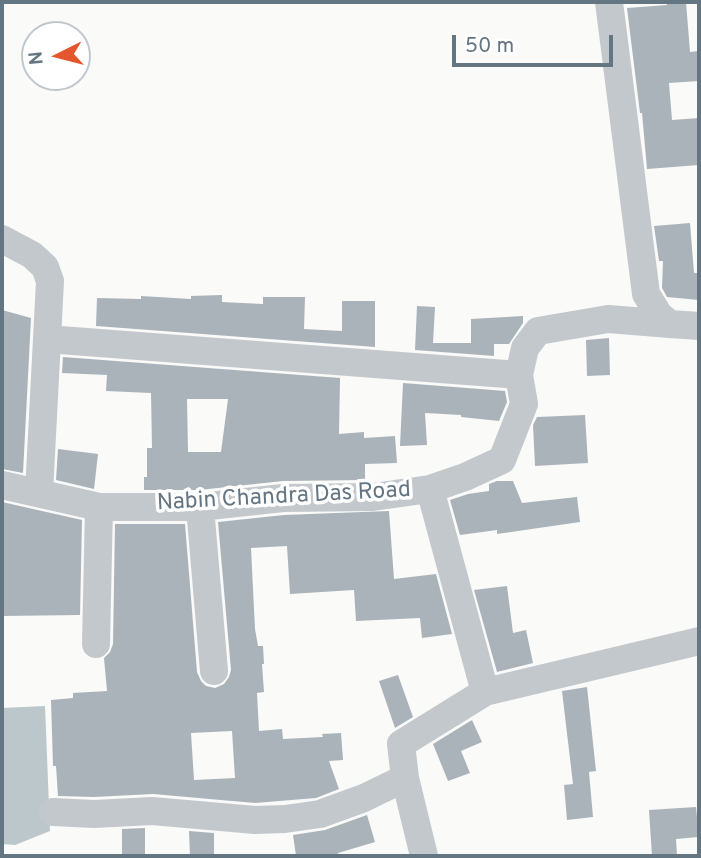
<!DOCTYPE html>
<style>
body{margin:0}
#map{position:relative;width:701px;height:858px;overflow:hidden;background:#fafaf8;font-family:Overpass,sans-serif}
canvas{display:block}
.frame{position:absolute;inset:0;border:4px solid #657683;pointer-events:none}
.north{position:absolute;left:21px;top:21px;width:70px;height:70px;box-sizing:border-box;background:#fff;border:2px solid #c1c8cd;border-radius:50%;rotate:264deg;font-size:19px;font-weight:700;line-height:28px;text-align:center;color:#657683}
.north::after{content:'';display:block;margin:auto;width:24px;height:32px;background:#e4572e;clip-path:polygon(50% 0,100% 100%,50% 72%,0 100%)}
.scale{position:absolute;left:452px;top:35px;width:161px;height:32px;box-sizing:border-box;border:4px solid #657683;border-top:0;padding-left:9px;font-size:21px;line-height:24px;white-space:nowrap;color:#657683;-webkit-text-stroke:5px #fff;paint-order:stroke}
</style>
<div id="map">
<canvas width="701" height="858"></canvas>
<div class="frame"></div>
<div class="north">N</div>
<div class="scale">50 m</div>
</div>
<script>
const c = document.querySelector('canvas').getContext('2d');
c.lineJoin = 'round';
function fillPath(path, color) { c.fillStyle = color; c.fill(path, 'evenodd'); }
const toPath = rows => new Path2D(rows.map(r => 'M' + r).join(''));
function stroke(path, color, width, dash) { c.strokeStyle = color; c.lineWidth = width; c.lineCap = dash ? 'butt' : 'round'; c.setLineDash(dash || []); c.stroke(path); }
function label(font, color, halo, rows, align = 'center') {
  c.font = font + ' Overpass,sans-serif'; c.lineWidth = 7; c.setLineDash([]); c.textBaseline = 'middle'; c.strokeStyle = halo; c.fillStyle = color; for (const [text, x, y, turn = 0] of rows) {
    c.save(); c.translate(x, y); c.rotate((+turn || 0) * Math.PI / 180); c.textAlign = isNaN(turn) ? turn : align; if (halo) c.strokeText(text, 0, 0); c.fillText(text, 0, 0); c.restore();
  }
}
const water = toPath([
 [45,706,50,831,15,845,2,844,2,708]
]);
const building = toPath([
 [666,2,686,2,690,52,699,51,699,81,669,83,672,120,699,118,699,165,647,169,642,113,640,113,627,8,667,5],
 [690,223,694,273,699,273,699,300,667,297,662,288,663,261,659,261,654,226],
 [222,295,222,302,263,304,263,297,305,297,304,329,342,331,342,301,375,301,375,347,96,326,97,298,141,299,141,296,191,299,191,296],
 [417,306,435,307,433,343,471,343,471,319,523,316,523,323,509,344,494,344,494,356,415,350],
 [2,310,31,318,23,473,2,469,2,415,4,394,2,393],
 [609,338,610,375,587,376,586,340],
 [63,357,340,378,339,434,364,432,364,438,395,436,397,463,365,464,365,480,283,481,199,490,144,490,144,477,147,477,147,448,152,448,151,393,106,391,107,375,62,373],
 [187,399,228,399,221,452,188,452],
 [403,383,505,391,507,402,499,421,461,417,461,415,425,413,427,445,400,446],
 [585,415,588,463,535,466,533,425,537,417],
 [58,449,98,454,94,489,56,480],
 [497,481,513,481,522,503,577,497,580,522,497,534,497,530,460,535,450,500,468,494,489,491,489,484],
 [2,502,82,520,80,615,2,616],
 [389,511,394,579,436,574,452,634,422,638,420,618,356,621,354,590,290,594,287,546,251,548,255,629,258,646,263,646,264,664,262,664,264,692,257,693,259,731,282,729,283,739,323,737,322,734,341,733,343,760,329,761,339,789,316,798,255,803,153,794,94,797,58,796,56,766,53,766,51,700,73,698,73,693,107,691,104,658,110,652,113,644,115,524,185,524,197,672,201,681,206,686,215,688,224,684,229,677,231,670,218,522,284,515],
 [232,731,235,778,194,780,191,733],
 [507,586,513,633,526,630,533,663,497,672,474,590],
 [398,675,413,717,395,728,379,681],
 [587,687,596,771,589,772,593,817,567,820,564,785,573,784,562,691],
 [472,720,482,742,461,751,470,773,448,781,433,744],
 [696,807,699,837,676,839,677,856,652,856,649,810],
 [367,815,375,842,338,853,339,856,296,856,293,835,325,830],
 [145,828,145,856,122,856,122,829],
 [189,831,214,833,214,856,190,856]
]);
const minor = toPath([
 [609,2,646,294,659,315,670,324,699,326],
 [2,239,32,255,45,267,50,281,39,493],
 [47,339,519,375],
 [2,485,99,507,200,507,283,498,373,497,430,489,465,477,502,460,524,404,519,375,525,348,538,331,608,319,670,324],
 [430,489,485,692],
 [200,507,214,671],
 [96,644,99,507],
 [53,812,94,814,152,811,255,820,285,819,320,814,364,798,405,778],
 [424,856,405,778,401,744,485,692,699,641]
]);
const streetNames = [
 ["Nabin Chandra Das Road",284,498,-3]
];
fillPath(water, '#bbc7cb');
fillPath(building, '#aab3b9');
stroke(minor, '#c3c8cc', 28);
label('23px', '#657683', '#fff', streetNames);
</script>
